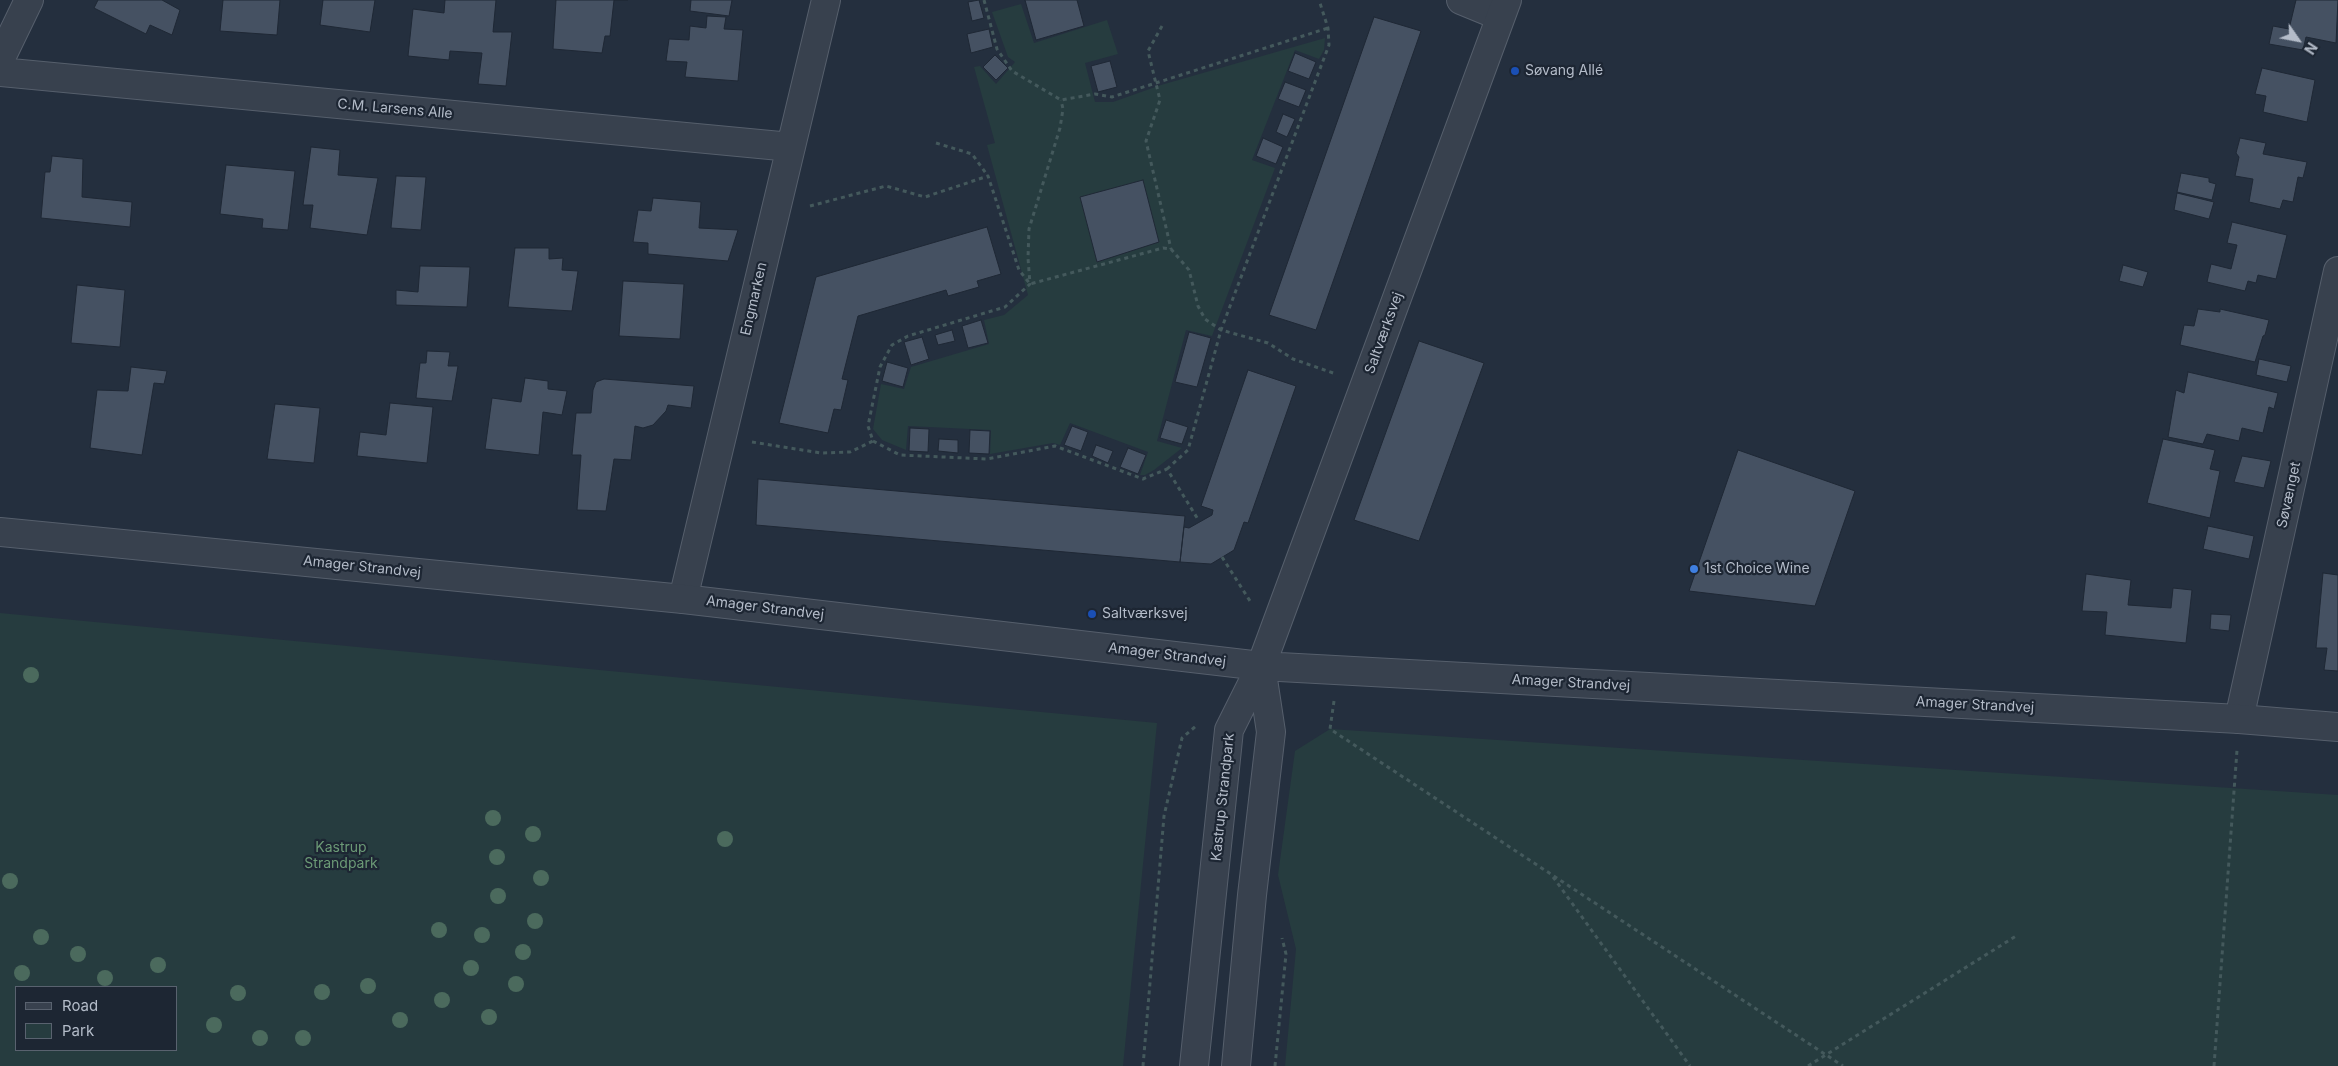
<!DOCTYPE html>
<meta charset="utf-8">
<style>
body{margin:0}
#map{position:relative;width:2338px;height:1066px;overflow:hidden;background:#242f3e;font-family:Inter,sans-serif}
canvas{display:block}
.legend{position:absolute;left:15px;top:986px;width:162px;height:65px;box-sizing:border-box;background:#1d2633;border:1px solid #59626f;margin:0;padding:6px 9px;list-style:none;font-size:15px;color:#b4bcc9}
.legend li{display:flex;align-items:center;gap:10px;height:25px}
.legend b{width:25px;border:1px solid #59626f}
.north{position:absolute;left:2273px;top:15px;width:50px;height:50px;-webkit-text-stroke:4px #1d2633;paint-order:stroke;rotate:123deg;font-size:14px;font-weight:700;line-height:20px;text-align:center;color:#b4bcc9}
.north::after{content:'';display:block;margin:auto;width:18px;height:22px;background:#b4bcc9;clip-path:polygon(50% 0,100% 100%,50% 72%,0 100%)}
</style>
<div id="map">
<canvas width="2338" height="1066"></canvas>
<ul class="legend">
<li><b style="height:6px;background:#38414e"></b>Road</li>
<li><b style="height:14px;background:#263c3f"></b>Park</li>
</ul>
<div class="north">N</div>
</div>
<script>
const c = document.querySelector('canvas').getContext('2d');
c.lineJoin = 'round';
function fillPath(path, color) { c.fillStyle = color; c.fill(path, 'evenodd'); }
const toPath = rows => new Path2D(rows.map(r => 'M' + r).join(''));
function stroke(path, color, width, dash) { c.strokeStyle = color; c.lineWidth = width; c.lineCap = dash ? 'butt' : 'round'; c.setLineDash(dash || []); c.stroke(path); }
function label(font, color, halo, rows, align = 'center') {
  c.font = font + ' Inter,sans-serif'; c.lineWidth = 4.5; c.setLineDash([]); c.textBaseline = 'middle'; c.strokeStyle = halo; c.fillStyle = color; for (const [text, x, y, turn = 0] of rows) {
    c.save(); c.translate(x, y); c.rotate((+turn || 0) * Math.PI / 180); c.textAlign = isNaN(turn) ? turn : align; if (halo) c.strokeText(text, 0, 0); c.fillText(text, 0, 0); c.restore();
  }
}
const green = toPath([
 [1021,4,1034,43,1107,20,1118,54,1085,63,1095,102,1113,102,1161,85,1325,38,1324,50,1319,59,1295,50,1252,160,1275,168,1212,336,1186,330,1157,441,1182,448,1154,470,1145,475,1140,475,1148,452,1070,423,1060,445,1053,443,990,454,991,430,908,426,906,450,882,440,873,429,881,384,904,389,911,367,989,344,984,320,1004,315,1028,295,987,145,995,143,974,67,980,66,996,84,1015,62,1008,57,992,12],
 [0,613,1157,723,1123,1066,0,1066],
 [16,987,176,987,176,1050,16,1050],
 [1330,729,2338,795,2338,1066,1285,1066,1296,949,1278,875,1295,751]
]);
const building = toPath([
 [98,0,162,0,180,10,172,35,150,25,146,34,94,8,98,0],
 [223,0,280,0,277,35,220,31,223,0],
 [323,0,375,0,370,32,320,25,323,0],
 [445,0,496,0,493,32,512,32,506,86,478,84,482,53,450,51,449,60,408,56,413,9,444,13,445,0],
 [556,0,628,0,614,0,610,36,605,36,602,53,553,49,556,0],
 [691,0,732,0,729,16,690,11,691,0],
 [979,0,984,18,972,21,968,2,979,0],
 [1025,0,1077,0,1084,26,1036,40,1025,0],
 [2296,0,2338,0,2336,43,2306,37,2303,50,2269,44,2273,26,2289,29,2296,0],
 [707,16,726,17,724,29,743,30,738,81,685,77,687,62,666,61,669,39,689,40,690,26,706,28,707,16],
 [1374,17,1421,31,1316,330,1269,315,1374,17],
 [989,29,993,47,971,53,967,34,989,29],
 [1295,53,1316,62,1309,79,1288,71,1295,53],
 [995,55,1008,68,996,80,983,67,995,55],
 [1110,61,1117,87,1098,92,1091,66,1110,61],
 [2262,68,2315,80,2307,122,2263,112,2266,96,2255,94,2262,68],
 [1285,82,1306,90,1299,107,1278,99,1285,82],
 [1283,114,1295,119,1287,137,1276,132,1283,114],
 [1263,138,1283,147,1276,164,1256,156,1263,138],
 [2240,138,2266,143,2263,154,2307,162,2303,178,2298,177,2293,202,2283,200,2280,209,2249,202,2253,179,2235,176,2239,157,2236,153,2240,138],
 [311,147,340,150,338,175,378,178,367,235,310,228,313,205,303,205,311,147],
 [52,156,83,159,82,197,132,202,130,227,41,218,45,172,50,172,52,156],
 [226,165,295,171,288,230,262,228,263,219,220,214,226,165],
 [2181,173,2209,178,2209,182,2216,184,2212,200,2177,192,2181,173],
 [396,176,426,177,421,230,391,228,396,176],
 [1143,180,1159,242,1097,262,1080,197,1143,180],
 [2177,193,2214,202,2209,219,2174,210,2177,193],
 [653,198,701,202,699,228,738,230,728,261,648,254,648,243,633,242,638,210,651,211,653,198],
 [2232,222,2287,235,2276,279,2258,275,2256,283,2248,281,2245,291,2207,282,2211,264,2231,269,2237,245,2227,243,2232,222],
 [987,227,1001,274,977,281,979,287,948,296,946,290,858,316,842,379,848,380,841,410,834,409,828,433,779,423,816,277,987,227],
 [515,248,549,248,549,259,563,258,562,270,578,271,572,311,508,307,515,248],
 [2123,265,2148,272,2143,287,2119,281,2123,265],
 [420,266,470,267,467,307,396,305,396,290,418,292,420,266],
 [623,281,684,284,680,339,619,336,623,281],
 [77,285,125,290,120,347,71,343,77,285],
 [2198,309,2220,312,2220,309,2269,320,2265,335,2263,336,2255,362,2180,345,2184,325,2194,326,2198,309],
 [981,320,988,343,968,348,962,326,981,320],
 [952,330,955,341,938,345,935,335,952,330],
 [1189,332,1211,338,1197,387,1175,382,1189,332],
 [922,337,929,359,911,365,904,342,922,337],
 [1419,341,1484,363,1419,541,1354,520,1419,341],
 [427,351,450,352,448,366,458,366,452,401,416,398,420,363,426,363,427,351],
 [2259,359,2291,366,2287,382,2256,375,2259,359],
 [887,362,908,368,903,387,882,381,887,362],
 [131,367,167,371,164,384,154,383,142,455,90,448,97,390,128,391,131,367],
 [1248,370,1296,386,1248,523,1244,522,1234,550,1211,564,1180,562,1184,527,1189,528,1212,515,1213,510,1201,506,1248,370],
 [2188,372,2278,393,2274,409,2269,407,2263,433,2242,428,2239,441,2207,434,2203,444,2168,437,2176,390,2184,393,2188,372],
 [525,378,548,381,548,389,567,391,562,415,543,412,539,455,485,449,492,398,521,402,525,378],
 [604,379,694,386,691,408,668,405,666,411,653,425,643,428,635,426,631,460,614,459,606,511,577,510,581,455,572,455,576,413,591,413,593,390,596,382,604,379],
 [390,403,433,407,427,463,357,456,360,432,386,435,390,403],
 [275,404,320,408,314,463,267,459,275,404],
 [1166,420,1188,427,1182,444,1160,438,1166,420],
 [1072,426,1088,432,1081,451,1064,445,1072,426],
 [910,428,929,429,928,452,909,451,910,428],
 [970,430,990,431,989,454,969,453,970,430],
 [939,439,958,440,958,453,938,451,939,439],
 [2163,439,2215,450,2210,469,2220,471,2210,518,2147,503,2163,439],
 [1096,445,1113,451,1108,463,1092,456,1096,445],
 [1128,448,1146,455,1138,474,1120,467,1128,448],
 [1738,450,1855,491,1815,606,1689,591,1738,450],
 [2242,456,2271,461,2264,488,2234,482,2242,456],
 [758,479,1185,516,1180,562,756,525,758,479],
 [2208,526,2254,536,2249,559,2203,549,2208,526],
 [2323,573,2338,575,2338,671,2324,670,2327,648,2316,648,2323,573],
 [2086,574,2131,580,2128,605,2171,608,2173,588,2192,590,2186,643,2105,635,2107,612,2082,611,2086,574],
 [2211,614,2231,615,2229,631,2210,629,2211,614]
]);
const path = toPath([
 [984,0,997,49,1012,71,1061,100,1095,94,1112,97,1328,28],
 [1162,26,1148,51,1160,100,1146,141,1171,249],
 [936,143,972,154,988,176],
 [810,206,886,186,925,197,988,176,1019,270,1030,284,1163,248,1171,249,1189,270,1198,306,1205,319,1221,330,1268,343,1293,359,1336,374],
 [873,441,900,455,987,459,1055,446,1143,479,1167,469,1199,521],
 [752,442,821,453,850,452,873,441,868,426,880,367,892,345,908,336,1005,307,1030,284,1028,258,1029,229,1060,128,1063,109,1061,100],
 [1167,469,1188,450,1221,330,1329,45,1328,28,1319,0],
 [1222,557,1250,601],
 [1334,701,1330,729,1843,1066],
 [1553,877,1690,1066],
 [1143,1066,1164,816,1182,738,1196,726],
 [1275,1066,1286,954,1282,938],
 [1808,1066,2016,936],
 [2214,1066,2237,750]
]);
const minor = toPath([
 [1461,0,1500,16],
 [0,60,29,0],
 [0,72,791,147],
 [683,599,826,0],
 [2239,719,2338,271]
]);
const tertiary = toPath([
 [0,532,683,599,1261,666,2239,719,2338,727],
 [1194,1066,1229,730,1261,666,1507,0],
 [1236,1066,1252,895,1271,732,1261,666]
]);
const trees = [
 [31,675],
 [493,818],
 [533,834],
 [725,839],
 [497,857],
 [541,878],
 [10,881],
 [498,896],
 [535,921],
 [439,930],
 [482,935],
 [41,937],
 [523,952],
 [78,954],
 [158,965],
 [471,968],
 [22,973],
 [105,978],
 [516,984],
 [368,986],
 [322,992],
 [238,993],
 [442,1000],
 [489,1017],
 [400,1020],
 [214,1025],
 [260,1038],
 [303,1038]
];
const markers = [
 [1515,71,5,"#1a4fb4"],
 [1694,569,5,"#3f7fe0"],
 [1092,614,5,"#1a4fb4"]
];
const poiNames = [
 ["Søvang Allé",1525,71],
 ["1st Choice Wine",1704,569],
 ["Saltværksvej",1102,614]
];
const streetNames = [
 ["C.M. Larsens Alle",395,109,5],
 ["Engmarken",754,299,-77],
 ["Saltværksvej",1384,333,-70],
 ["Søvænget",2289,495,-78],
 ["Amager Strandvej",362,567,6],
 ["Amager Strandvej",765,608,7],
 ["Amager Strandvej",1167,655,7],
 ["Amager Strandvej",1571,683,3],
 ["Amager Strandvej",1975,705,3],
 ["Kastrup Strandpark",1223,797,-84]
];
const parkNames = [
 ["Kastrup",341,848],
 ["Strandpark",341,864]
];
fillPath(green, '#263c3f');
fillPath(building, '#455162');
stroke(building, '#1f2835', 1);
stroke(minor, '#565f6c', 30);
stroke(tertiary, '#565f6c', 30);
stroke(path, '#44595c', 3, [4, 4]);
stroke(minor, '#38414e', 28);
stroke(tertiary, '#38414e', 28);
c.fillStyle = '#4b6a5d';
for (const [x, y] of trees) { c.beginPath(); c.arc(x, y, 8, 0, 2 * Math.PI); c.fill(); }
for (const [x, y, r, color] of markers) { const dot = new Path2D(); dot.arc(x, y, r, 0, 2 * Math.PI); c.fillStyle = color; c.fill(dot); stroke(dot, '#1d2633', 2); }
label('14px', '#b4bcc9', '#1d2633', poiNames, 'left');
label('14px', '#b4bcc9', '#1d2633', streetNames);
label('14px', '#6b9a76', '#1d2633', parkNames);
</script>
